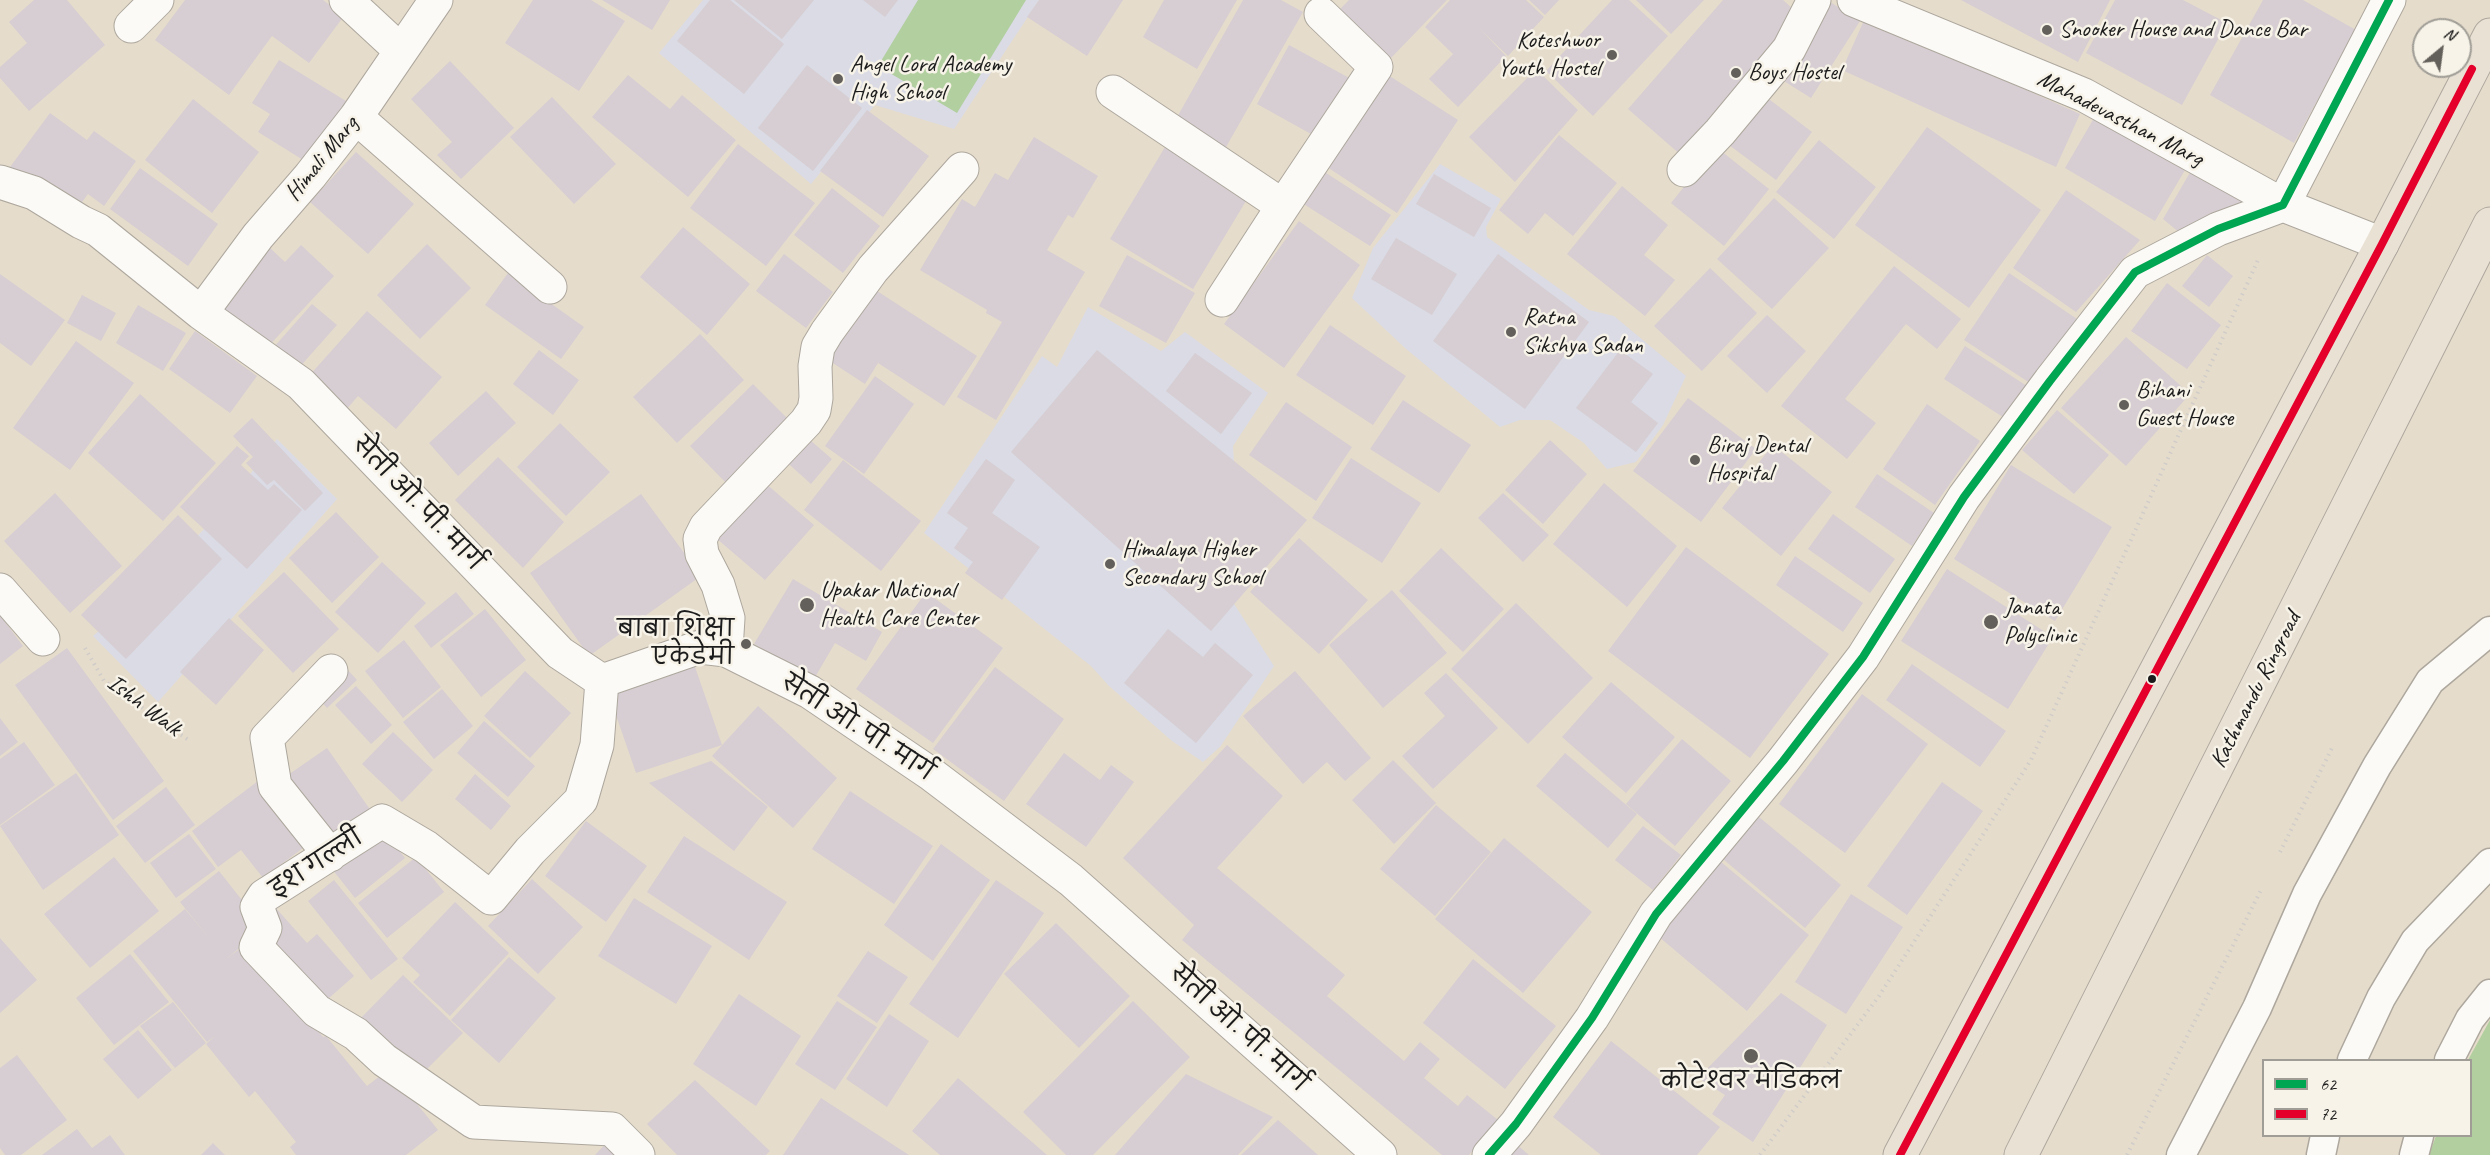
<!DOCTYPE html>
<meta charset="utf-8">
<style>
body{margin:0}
#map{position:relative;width:2490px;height:1155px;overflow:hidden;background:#e6dccc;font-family:Caveat,sans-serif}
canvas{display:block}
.legend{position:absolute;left:2262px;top:1059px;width:210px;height:78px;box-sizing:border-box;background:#f7f3e8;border:2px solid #9f9d96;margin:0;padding:8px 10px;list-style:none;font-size:18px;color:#1c1c1c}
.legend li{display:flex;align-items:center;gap:12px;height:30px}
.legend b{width:30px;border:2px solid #9f9d96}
.north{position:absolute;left:2412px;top:18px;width:60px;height:60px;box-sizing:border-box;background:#f7f3e8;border:2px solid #9f9d96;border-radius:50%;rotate:29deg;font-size:16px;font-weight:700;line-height:24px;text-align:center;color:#1c1c1c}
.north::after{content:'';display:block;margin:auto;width:21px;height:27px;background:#635f5a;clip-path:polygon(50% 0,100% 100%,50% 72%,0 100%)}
</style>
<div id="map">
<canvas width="2490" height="1155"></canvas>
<ul class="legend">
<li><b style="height:8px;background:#00a651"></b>62</li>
<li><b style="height:8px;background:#e4002b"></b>72</li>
</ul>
<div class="north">N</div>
</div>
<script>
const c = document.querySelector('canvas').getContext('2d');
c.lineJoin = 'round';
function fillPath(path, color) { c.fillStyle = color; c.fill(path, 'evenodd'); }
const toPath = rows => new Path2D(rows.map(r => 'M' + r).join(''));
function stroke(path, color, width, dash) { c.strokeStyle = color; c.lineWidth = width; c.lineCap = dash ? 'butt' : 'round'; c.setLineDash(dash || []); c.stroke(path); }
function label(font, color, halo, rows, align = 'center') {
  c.font = font + ' Caveat,"Playpen Sans Deva",sans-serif'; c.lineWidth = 5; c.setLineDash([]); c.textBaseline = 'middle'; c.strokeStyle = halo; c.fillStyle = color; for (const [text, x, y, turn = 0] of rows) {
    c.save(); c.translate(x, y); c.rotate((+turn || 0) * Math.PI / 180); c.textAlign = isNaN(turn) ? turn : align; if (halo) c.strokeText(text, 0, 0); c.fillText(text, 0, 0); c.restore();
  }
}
const built = toPath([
 [703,0,1039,0,954,129,875,105,811,184,659,53],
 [1440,164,1501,199,1486,227,1487,237,1589,310,1614,316,1686,376,1663,425,1636,462,1607,469,1584,443,1550,420,1520,420,1500,427,1405,348,1352,298,1373,248],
 [1088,307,1161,351,1185,332,1268,393,1233,446,1234,463,1229,596,1274,666,1220,747,1203,762,1172,741,1109,686,1091,666,924,533,1042,356,1057,367],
 [277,439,337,499,158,702,93,636,149,587,225,507]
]);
const green = toPath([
 [918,0,1026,0,957,113,878,66],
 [2490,1020,2490,1155,2429,1155,2436,1136,2470,1136,2470,1060,2468,1060]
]);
const building = toPath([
 [34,0,67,0,105,45,29,111,0,78,0,67,27,43,9,22],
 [185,0,323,0,344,16,309,63,272,36,229,95,155,40],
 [533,0,591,0,625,21,579,91,505,43],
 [602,0,670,0,652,30],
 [710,0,730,0,784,44,744,94,677,41],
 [734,0,814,0,782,39],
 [863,0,898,0,885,17],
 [1039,0,1123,0,1087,56,1027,17],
 [1164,0,1237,0,1197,69,1143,37],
 [1243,0,1281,0,1303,12,1226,147,1176,119],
 [1349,0,1447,0,1390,59,1338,11],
 [1450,0,1526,0,1544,17,1508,56,1480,29,1506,56,1458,107,1429,79,1453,54,1425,27],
 [1529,0,1559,0,1545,15],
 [1612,0,1629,0,1668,36,1593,116,1546,71],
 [1636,0,1704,0,1671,34],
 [1723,0,1783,0,1802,17,1682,156,1628,109],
 [1827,0,1860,21,1811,98,1779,78],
 [1961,0,2110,0,2078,62],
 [2115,0,2183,0,2227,23,2182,105,2086,53],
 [2263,0,2303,0,2356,30,2294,143,2210,95],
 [1865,18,2080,114,2056,167,1842,70],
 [1289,45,1353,80,1320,139,1257,104],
 [279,60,346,101,308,163,258,132,270,114,252,103],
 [450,61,514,128,461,179,437,155,452,142,411,99],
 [807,65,862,108,813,171,758,128],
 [1536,69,1578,110,1515,182,1469,137],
 [1385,73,1458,120,1397,213,1324,165],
 [628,75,670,109,682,95,736,140,688,197,592,117],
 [1761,93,1812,132,1776,180,1725,142],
 [552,97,616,164,574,204,510,137],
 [193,99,259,152,212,213,145,160],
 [867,110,929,156,883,217,820,171],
 [50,113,87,140,94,131,136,161,104,206,88,194,74,213,10,167],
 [2094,118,2185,170,2155,221,2065,168],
 [1927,127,2041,210,1969,308,1855,225],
 [1559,135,1617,183,1573,236,1545,213,1528,234,1499,210],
 [1034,137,1098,176,1073,218,1068,215,1047,250,1085,272,996,420,957,397,1002,322,986,313,987,310,920,270,962,199,975,207,995,173,1008,180],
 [1819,140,1876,187,1834,239,1776,192],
 [738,144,815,203,766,266,690,208],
 [1165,147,1249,196,1193,289,1110,239],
 [1716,147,1769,189,1724,246,1671,203],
 [356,152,414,204,368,254,310,202],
 [140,168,218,224,188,266,110,209],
 [2192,169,2246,197,2225,217,2180,233,2163,219],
 [1323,171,1391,215,1370,246,1302,203],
 [1434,174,1491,208,1474,237,1416,204],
 [1622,186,1668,225,1644,255,1675,280,1645,316,1567,254],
 [832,188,880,226,843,273,794,235],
 [2066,190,2140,240,2076,312,2013,268],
 [1774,198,1829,248,1772,309,1717,259],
 [1299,221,1360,265,1284,368,1224,324],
 [683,227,750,284,707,335,640,277],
 [1396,238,1457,274,1432,315,1371,279],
 [427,244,471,288,420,339,377,295],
 [301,245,334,276,264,351,215,305,269,247,285,262],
 [784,254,833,292,806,328,756,291],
 [1498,254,1589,322,1525,409,1433,341],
 [1127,255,1195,293,1166,343,1099,306],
 [2207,255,2233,276,2209,307,2182,286],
 [1894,266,1961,319,1937,349,1906,324,1845,399,1876,423,1847,459,1781,406],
 [1710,268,1757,313,1702,371,1654,326],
 [508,273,584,327,561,359,485,305],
 [2009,273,2077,319,2033,385,1964,340],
 [0,274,65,320,31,366,0,343],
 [2167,283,2221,325,2187,369,2131,331],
 [871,287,977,356,944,406,878,363,865,384,825,358],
 [82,295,116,313,101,341,67,323],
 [312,304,337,325,297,370,273,348],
 [138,305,186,333,163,371,116,343],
 [367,311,442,377,396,429,358,396,346,410,308,377],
 [1767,315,1806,351,1767,393,1727,356],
 [1330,325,1406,376,1373,425,1296,375],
 [195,331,257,376,230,413,169,369],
 [700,334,744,380,677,443,633,397],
 [2126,337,2190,394,2126,466,2061,408],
 [76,341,134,383,70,470,13,428],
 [1965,346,2030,388,2009,421,1944,379],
 [539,350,579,380,553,415,513,384],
 [1097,350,1307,520,1211,631,1011,452],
 [1620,350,1653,374,1631,402,1658,423,1636,452,1576,408],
 [1195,353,1252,393,1221,434,1166,391],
 [875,376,914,404,864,474,825,446],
 [753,384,792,423,728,485,690,446],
 [486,391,516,423,458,476,429,443],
 [140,394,216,463,163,521,88,453],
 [1688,398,1756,449,1701,522,1633,471],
 [1403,400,1471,445,1439,493,1370,449],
 [1286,402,1352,447,1316,501,1249,455],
 [1927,404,1980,441,1935,505,1883,469],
 [2057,410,2109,455,2074,494,2022,450],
 [252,418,323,493,305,511,274,480,267,485,246,463,253,457,233,436],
 [560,423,610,472,566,516,517,467],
 [803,434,832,459,811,484,782,458],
 [1550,440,1587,474,1543,524,1505,490],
 [1773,445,1832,492,1781,556,1722,508],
 [237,446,249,456,241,465,268,490,274,484,302,510,247,569,180,507],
 [498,457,564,522,523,568,455,500],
 [1351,458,1421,503,1382,563,1312,518],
 [986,459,1015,480,992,513,1040,547,1002,600,965,573,973,562,954,548,968,528,947,513],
 [843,460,921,521,881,571,804,510],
 [2011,465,2112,527,2055,621,1954,559],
 [1877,474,1934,513,1912,546,1855,507],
 [757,476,814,525,765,580,709,532],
 [1604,483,1677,546,1627,607,1553,544],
 [55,493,122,566,70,613,4,541],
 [1503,493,1549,535,1523,562,1478,518],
 [641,494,701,576,589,656,530,573],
 [336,512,379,557,332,603,289,558],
 [1833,514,1895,559,1870,593,1808,549],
 [178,515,222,559,126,659,81,615],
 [1299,538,1368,600,1319,654,1250,592],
 [1686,547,1829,654,1750,758,1608,651],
 [1441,548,1504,609,1463,652,1399,591],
 [1795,556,1863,603,1843,632,1776,585],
 [382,562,426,603,378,653,335,612],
 [1947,569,2053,637,2008,709,1901,641],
 [284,572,339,629,293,673,238,616],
 [793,579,882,632,866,661,835,643,814,679,754,644],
 [1392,590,1447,653,1383,708,1329,645],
 [456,592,474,614,431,648,414,626],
 [926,592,1003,648,933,743,856,689],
 [1516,603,1593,678,1528,744,1451,669],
 [485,609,526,660,481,697,440,645],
 [0,615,23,646,0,664],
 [229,618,264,650,216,705,180,672],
 [1168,629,1203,657,1215,643,1253,675,1196,743,1124,683],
 [404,640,441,687,403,718,365,671],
 [67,648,164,781,113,820,15,685],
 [694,664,722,745,636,773,608,692],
 [1912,664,2006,731,1980,767,1886,700],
 [345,667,357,680,327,708,315,695],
 [995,667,1064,719,1004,801,933,749],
 [525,671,571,713,530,758,484,716],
 [1295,671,1371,758,1345,781,1327,762,1303,784,1243,716],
 [1446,673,1498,728,1433,789,1402,756,1445,716,1424,693],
 [1611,682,1675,737,1626,793,1562,737],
 [356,686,392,725,371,744,335,705],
 [442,689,473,726,434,759,403,722],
 [1862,694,1928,744,1845,853,1779,804],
 [758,706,837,778,793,828,712,756],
 [0,718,18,742,0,756],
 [484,721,535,766,508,797,457,753],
 [393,732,433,770,402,802,362,764],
 [1682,739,1731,781,1675,846,1626,804],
 [24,742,55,785,0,825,0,759],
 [1227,745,1283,796,1217,868,1345,975,1327,996,1404,1061,1420,1042,1440,1059,1424,1078,1458,1106,1467,1095,1498,1120,1469,1155,1442,1155,1182,940,1194,925,1123,858],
 [327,748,376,818,334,847,285,777],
 [1064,753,1100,780,1111,765,1134,782,1086,847,1026,804],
 [1565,753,1637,814,1608,848,1536,786],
 [1393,760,1436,803,1394,844,1352,800],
 [711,761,768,807,734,851,649,783],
 [76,773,119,835,43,890,0,826],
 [475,774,511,806,491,830,455,799],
 [262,778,311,842,263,878,241,850,218,867,192,831],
 [1942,782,1983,811,1907,915,1867,886],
 [166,787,195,825,145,863,116,826],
 [850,791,933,846,894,904,812,849],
 [1436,805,1491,852,1435,916,1380,869],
 [1753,812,1841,885,1805,928,1717,854],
 [586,821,647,866,606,922,545,876],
 [1643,826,1681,855,1653,890,1615,860],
 [382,829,405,858,355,898,332,869],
 [189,834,216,869,176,898,150,863],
 [684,836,787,902,749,960,647,892],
 [1504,838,1592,912,1523,993,1435,919],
 [941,844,990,880,933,961,884,925],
 [114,857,159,911,90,968,44,914],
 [416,857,444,892,387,938,358,903],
 [1721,862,1809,935,1747,1011,1658,936],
 [219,871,264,928,226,959,249,942,323,1037,326,1036,367,1086,389,1069,438,1130,406,1155,296,1155,290,1147,296,1142,255,1091,249,1097,206,1044,215,1036,207,1042,133,951,185,909,213,943,180,902],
 [532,879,583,927,538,974,488,926],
 [334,880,398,959,371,980,308,901],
 [996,880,1044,913,958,1038,909,1004],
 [1851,894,1903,927,1846,1014,1795,982],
 [634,898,712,946,676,1004,598,956],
 [455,902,509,953,450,1016,413,982,420,975,402,958],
 [275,907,307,943,317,934,354,976,320,1006,260,946],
 [1056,923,1130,996,1079,1048,1004,974],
 [0,938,37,980,0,1013],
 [868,951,908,977,877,1023,837,996],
 [130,954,169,1002,114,1045,76,998],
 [509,957,556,998,499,1063,451,1020],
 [1473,959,1556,1026,1505,1089,1423,1023],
 [403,975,463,1033,417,1079,358,1021],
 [1781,993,1827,1025,1753,1142,1712,1114,1725,1095,1698,1078],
 [739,994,801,1036,756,1106,693,1064],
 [837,1001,877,1027,835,1090,795,1064],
 [1133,1001,1190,1057,1093,1155,1066,1155,1023,1112],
 [173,1002,206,1043,175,1068,140,1026],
 [889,1014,929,1041,887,1107,846,1079],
 [138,1030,172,1070,138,1099,103,1059],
 [1611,1041,1720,1127,1697,1155,1601,1155,1553,1117],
 [17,1055,67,1120,21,1155,5,1155,0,1148,0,1068],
 [1186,1074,1273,1117,1238,1155,1115,1155],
 [958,1078,1047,1155,940,1155,912,1131],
 [695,1080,770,1151,766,1155,677,1155,647,1124],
 [821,1098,909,1155,783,1155],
 [1278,1120,1318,1155,1241,1155],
 [77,1129,92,1148,110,1135,125,1155,42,1155],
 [610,1139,627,1155,595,1155],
 [213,1143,225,1155,201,1155],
 [1515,1143,1529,1155,1504,1155]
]);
const path = toPath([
 [85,648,104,681,190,741],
 [2280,852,2332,748],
 [1760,1155,1879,996,2031,760,2258,260],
 [2127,1155,2262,888]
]);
const service = toPath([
 [2352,1060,2381,998,2415,941,2490,863],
 [2449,1060,2470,1019,2490,994],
 [2181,1155,2257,1008,2307,894,2377,766,2430,681,2490,631],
 [2321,1155,2325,1136],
 [2414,1155,2419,1136]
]);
const minor = toPath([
 [346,0,400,50],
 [1854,0,2084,95,2283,205,2382,244],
 [131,26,157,0],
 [1113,92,1283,206,1376,67,1321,14],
 [356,117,550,287],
 [1684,170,1720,132,1789,49,1814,0],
 [0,182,34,193,81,222,98,230,201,313,301,384,560,653,602,681,700,647,726,650,810,692,931,774,1071,880,1380,1155],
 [1222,300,1283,206],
 [201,313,258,236,310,176,356,117,436,0],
 [0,590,43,639],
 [726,650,728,618,718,585,702,554,700,539,706,527,806,422,814,410,816,398,815,366,818,347,827,332,873,269,962,169],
 [602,681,597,745,581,800,530,851,491,898,426,847,382,821,264,896,257,907,265,928,256,947,317,1011,356,1034,384,1060,474,1122,612,1129,638,1155],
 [330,855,275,786,267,738,331,671],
 [1489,1155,1516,1124,1592,1018,1656,914,1783,761,1863,657,1964,497,2050,381,2135,272,2218,229,2283,205,2389,0]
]);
const trunk = toPath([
 [1900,1155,2382,244,2490,35],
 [2021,1155,2490,224]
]);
const bus1 = toPath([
 [1489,1155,1516,1124,1592,1018,1656,914,1783,761,1863,657,1964,497,2050,381,2135,272,2218,229,2283,205,2389,0]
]);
const bus2 = toPath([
 [1900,1155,2382,244,2472,69]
]);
const markers = [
 [2047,30,6,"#635f5a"],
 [1612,55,6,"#635f5a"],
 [1736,73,6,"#635f5a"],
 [838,79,6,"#635f5a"],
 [1511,332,6,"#635f5a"],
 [2124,405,6,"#635f5a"],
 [1695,460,6,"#635f5a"],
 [1110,564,6,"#635f5a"],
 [807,605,8,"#635f5a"],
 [1991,622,8,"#635f5a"],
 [746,644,6,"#635f5a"],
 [2152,679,5,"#1c1c1c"],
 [1751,1056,8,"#635f5a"]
];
const poiNames = [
 ["Snooker House and Dance Bar",2059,30],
 ["Koteshwor",1600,41,"right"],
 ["Youth Hostel",1600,69,"right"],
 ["Angel Lord Academy",850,65],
 ["High School",850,93],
 ["Boys Hostel",1748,73],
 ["Ratna",1523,318],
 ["Sikshya Sadan",1523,346],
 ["Bihani",2136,391],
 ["Guest House",2136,419],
 ["Biraj Dental",1707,446],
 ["Hospital",1707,474],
 ["Himalaya Higher",1122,550],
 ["Secondary School",1122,578],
 ["Upakar National",820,591],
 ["Health Care Center",820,619],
 ["Janata",2004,608],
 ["Polyclinic",2004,636],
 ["बाबा शिक्षा",734,630,"right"],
 ["एकेडेमी",734,658,"right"],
 ["कोटेश्वर मेडिकल",1751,1082,"center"]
];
const streetNames = [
 ["Mahadevasthan Marg",2120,119,27],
 ["Himali Marg",322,159,-51],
 ["सेती ओ. पी. मार्ग",417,504,46],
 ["Kathmandu Ringroad",2256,690,-63],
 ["Ishh Walk",144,706,37],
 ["सेती ओ. पी. मार्ग",857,728,33],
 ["इश गल्ली",317,864,-33],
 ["सेती ओ. पी. मार्ग",1238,1029,42]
];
fillPath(built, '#dadbe5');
fillPath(green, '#b2cf9f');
fillPath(building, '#d6ced2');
stroke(service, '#ada79d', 31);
stroke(minor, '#ada79d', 35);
stroke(trunk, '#ada79d', 35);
stroke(path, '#d0cdc9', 4, [1.5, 4.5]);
stroke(service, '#fbfaf7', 28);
stroke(minor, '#fbfaf7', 33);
stroke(trunk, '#eae1d5', 33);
stroke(bus1, '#00a651', 8);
stroke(bus2, '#e4002b', 8);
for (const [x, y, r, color] of markers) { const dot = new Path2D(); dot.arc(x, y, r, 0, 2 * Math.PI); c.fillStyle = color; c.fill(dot); stroke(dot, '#f7f3e8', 2); }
label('24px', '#1c1c1c', '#f7f3e8', poiNames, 'left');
label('24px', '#1c1c1c', '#f7f3e8', streetNames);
</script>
